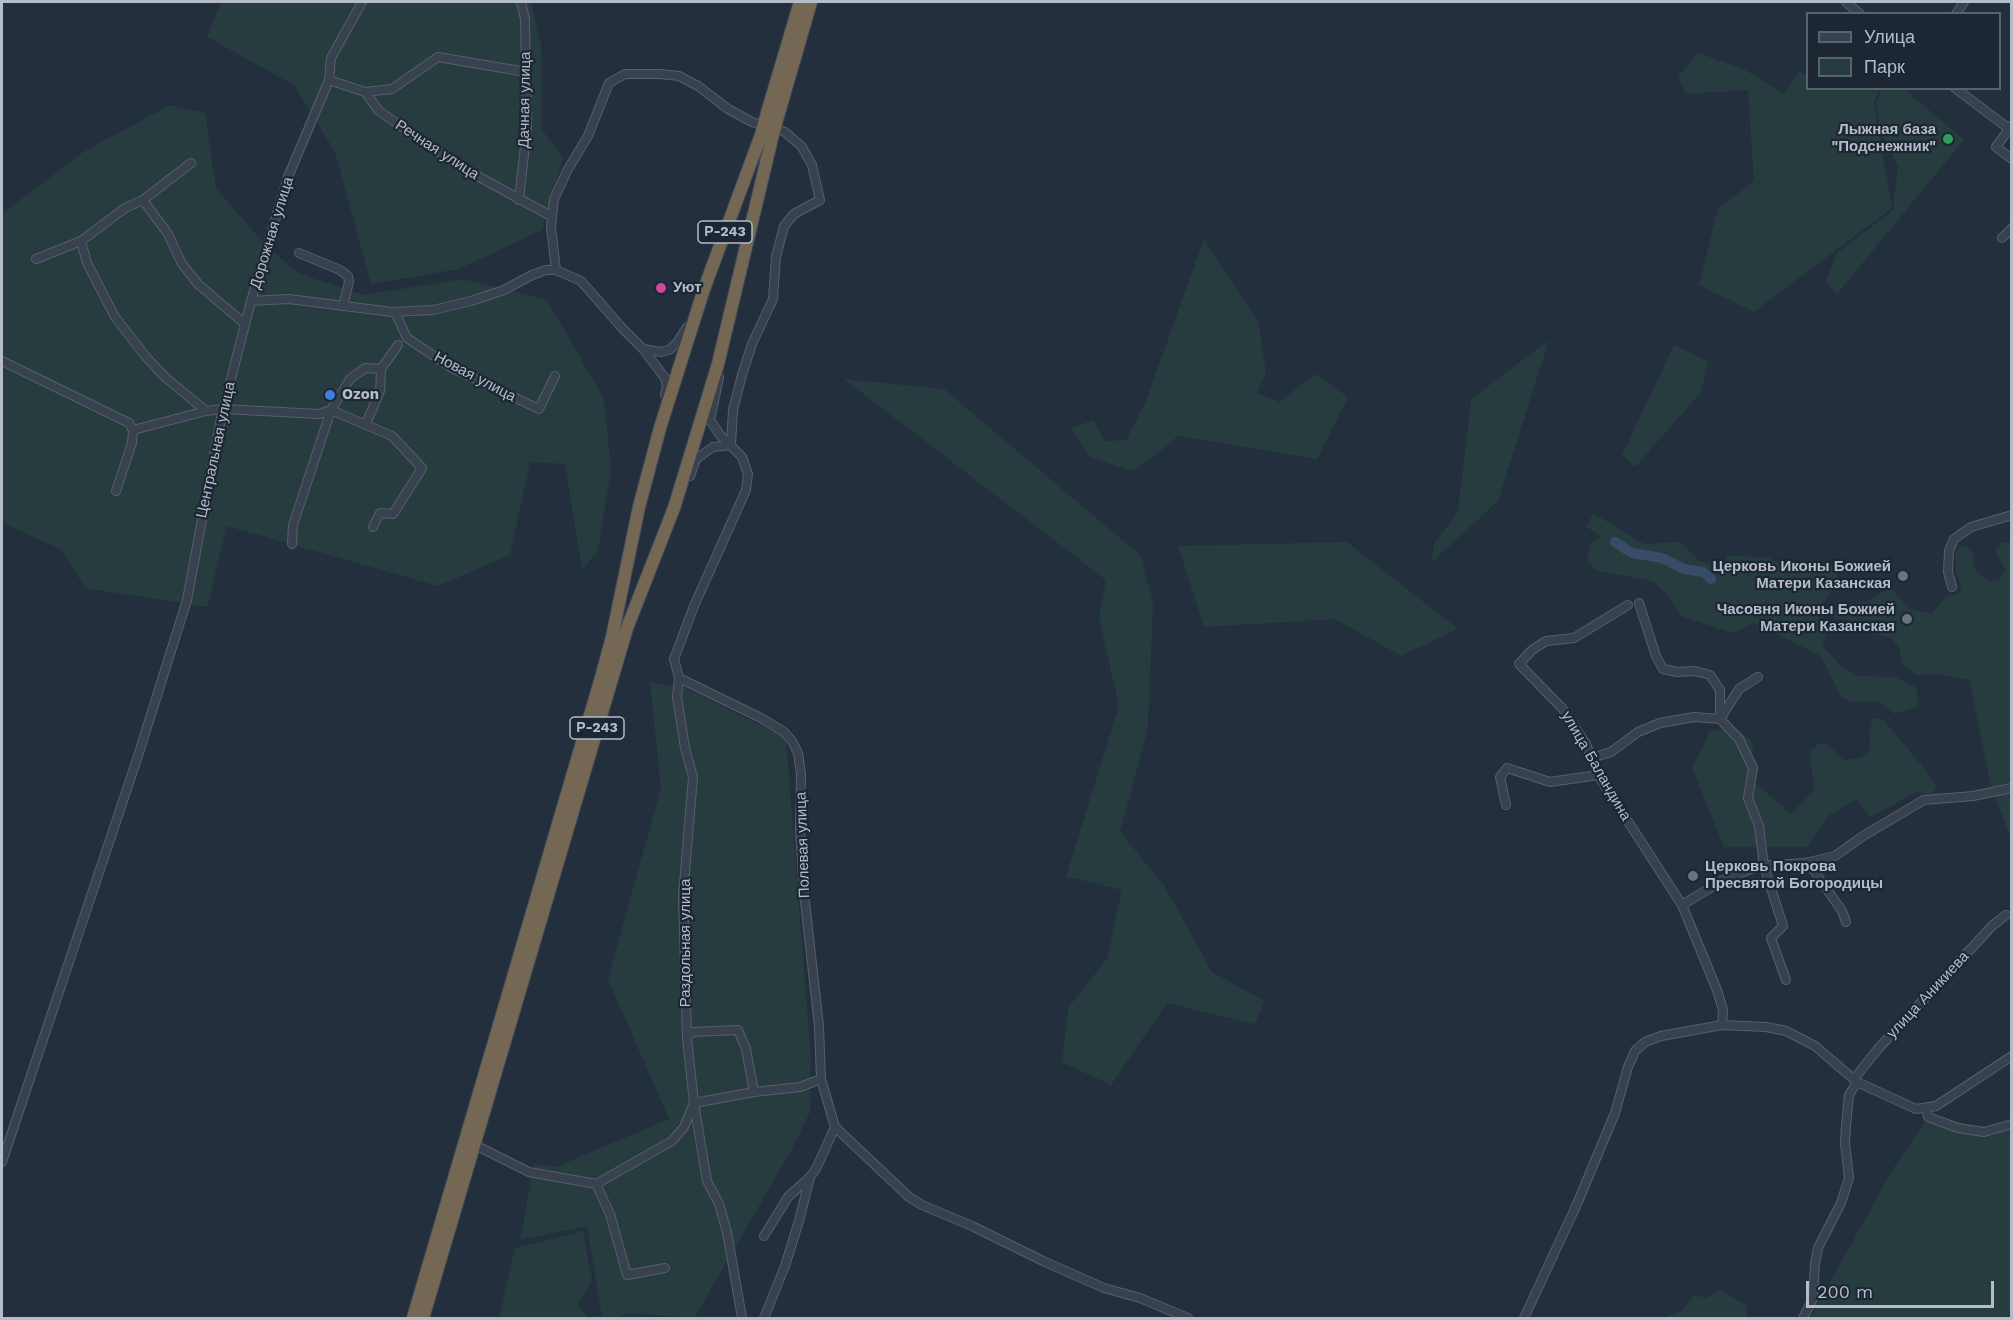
<!DOCTYPE html>
<meta charset="utf-8">
<style>
body{margin:0}
#map{position:relative;width:2013px;height:1320px;overflow:hidden;background:#242f3e;font-family:"Work Sans",sans-serif}
canvas{display:block}
.frame{position:absolute;inset:0;border:3px solid #b4bcc9;pointer-events:none}
.legend{position:absolute;left:1806px;top:12px;width:195px;height:78px;box-sizing:border-box;background:#1d2633;border:2px solid #59626f;margin:0;padding:8px 10px;list-style:none;font-size:18px;color:#b4bcc9}
.legend li{display:flex;align-items:center;gap:12px;height:30px}
.legend b{width:30px;border:2px solid #59626f}
.scale{position:absolute;left:1806px;top:1281px;width:188px;height:27px;box-sizing:border-box;border:3px solid #b4bcc9;border-top:0;padding-left:8px;font-size:18px;line-height:21px;white-space:nowrap;color:#b4bcc9;-webkit-text-stroke:4px #1d2633;paint-order:stroke}
</style>
<div id="map">
<canvas width="2013" height="1320"></canvas>
<div class="frame"></div>
<ul class="legend">
<li><b style="height:8px;background:#38414e"></b>Улица</li>
<li><b style="height:16px;background:#263c3f"></b>Парк</li>
</ul>
<div class="scale">200 m</div>
</div>
<script>
const c = document.querySelector('canvas').getContext('2d');
c.lineJoin = 'round';
function fillPath(path, color) { c.fillStyle = color; c.fill(path, 'evenodd'); }
const toPath = rows => new Path2D(rows.map(r => 'M' + r).join(''));
function stroke(path, color, width, dash) { c.strokeStyle = color; c.lineWidth = width; c.lineCap = dash ? 'butt' : 'round'; c.setLineDash(dash || []); c.stroke(path); }
function label(font, color, halo, rows, align = 'center') {
  c.font = font + ' "Work Sans",sans-serif'; c.lineWidth = 4.5; c.setLineDash([]); c.textBaseline = 'middle'; c.strokeStyle = halo; c.fillStyle = color; for (const [text, x, y, turn = 0] of rows) {
    c.save(); c.translate(x, y); c.rotate((+turn || 0) * Math.PI / 180); c.textAlign = isNaN(turn) ? turn : align; if (halo) c.strokeText(text, 0, 0); c.fillText(text, 0, 0); c.restore();
  }
}
const green = toPath([
 [221,2,531,2,541,45,542,130,563,157,542,230,459,269,371,284,335,152,294,85,207,37],
 [1698,53,1744,69,1784,94,1799,71,1807,76,1808,88,1879,89,1874,103,1892,208,1754,312,1699,285,1718,208,1754,181,1748,90,1686,94,1678,77],
 [1881,89,1904,89,1964,140,1837,294,1826,281,1837,253,1893,210,1898,166,1879,129,1877,103],
 [170,105,205,113,216,188,267,247,300,274,364,295,462,279,547,300,604,399,611,469,598,551,582,570,565,464,530,462,510,555,438,586,227,526,207,607,85,588,61,549,2,523,2,214,83,152],
 [1204,239,1258,321,1266,372,1257,393,1280,402,1315,374,1348,397,1317,459,1178,436,1153,457,1132,471,1091,458,1070,429,1093,420,1105,441,1126,440,1145,403],
 [1549,340,1498,501,1432,562,1434,544,1458,512,1471,399],
 [1674,345,1708,361,1701,392,1635,467,1622,455],
 [844,379,944,389,1141,556,1153,604,1148,728,1120,832,1164,885,1212,972,1264,1001,1255,1024,1167,1003,1111,1085,1062,1062,1068,1008,1107,959,1122,890,1066,876,1119,706,1099,618,1106,580],
 [1593,513,1644,544,1680,542,1699,561,1724,569,1727,555,1769,558,1791,570,1821,562,1838,568,1838,583,1816,613,1826,630,1823,647,1841,666,1858,676,1895,677,1916,687,1919,706,1895,714,1879,701,1854,702,1842,698,1821,656,1754,623,1733,633,1681,616,1668,595,1653,581,1597,571,1587,560,1591,543,1600,536,1587,527],
 [1347,542,1458,629,1401,656,1335,619,1204,627,1178,546],
 [2011,542,2011,839,1991,787,1969,680,1939,674,1916,675,1901,662,1899,648,1891,638,1865,631,1857,622,1833,617,1837,607,1867,601,1890,588,1911,610,1932,613,1947,596,1957,595,1962,588,1956,573,1955,553,1961,546,1966,546,1973,554,1974,568,1988,581,1998,580,2005,570,1995,550,2001,543],
 [650,682,685,688,786,738,811,1058,810,1112,791,1151,694,1318,629,1313,617,1318,602,1318,587,1226,520,1240,534,1164,556,1167,669,1119,608,979,661,788],
 [1873,718,1883,719,1924,768,1937,786,1932,795,1917,792,1870,817,1856,799,1828,816,1807,847,1724,847,1692,767,1704,746,1709,731,1736,728,1754,743,1747,776,1791,814,1815,789,1809,752,1819,743,1828,745,1844,760,1861,758,1870,749,1870,730],
 [1925,1122,2011,1128,2011,1318,1810,1318,1893,1169],
 [583,1231,592,1280,578,1304,588,1318,499,1318,515,1248],
 [1720,1290,1745,1304,1748,1318,1662,1318,1681,1311,1694,1295,1706,1298]
]);
const river = toPath([
 [1615,542,1632,553,1662,558,1684,569,1703,572,1711,579]
]);
const minor = toPath([
 [1846,2,1860,14],
 [1956,14,1964,2],
 [329,80,365,92,379,111,459,166,551,216],
 [1955,88,2012,131],
 [365,92,392,89,438,57,526,72],
 [2011,126,1996,147,2012,159],
 [143,200,168,234,182,264,199,285,245,324],
 [519,200,527,127,525,19,521,2],
 [2002,238,2012,228],
 [81,241,87,263,115,317,146,357,165,377,206,411],
 [299,253,340,270,348,276,349,282,343,306],
 [36,259,81,241,125,208,143,200,191,163],
 [556,270,551,227,554,199,568,169,588,136,609,83,625,74,660,74,679,76,698,86,728,109,752,122,785,132,802,147,812,165,820,200,794,214,784,226,776,257,773,299,752,344,742,375,733,410,731,445],
 [251,301,289,299,392,312,433,310,471,301,504,290,532,275,546,270,556,270,581,281,623,329,643,349,665,378,667,387,665,395],
 [395,312,407,338,452,368,539,409,555,376],
 [643,349,661,352,669,350,677,343,687,327],
 [2,361,129,423,133,430,132,443,116,491],
 [719,377,710,420,720,435,742,457,748,474,746,490,694,606,674,659,679,678,677,697,685,748,693,777,683,896,687,1038,694,1103,707,1181,719,1204,727,1232,742,1318],
 [366,424,380,391,381,369],
 [133,430,206,411,223,409,319,414,331,410,350,379,365,368,381,369,398,345],
 [690,476,696,459,713,447,731,445],
 [292,544,293,525,331,410,392,436,422,468,393,514,380,513,373,527],
 [1952,587,1948,572,1949,551,1954,539,1971,527,2012,515],
 [1639,603,1656,656,1663,669,1677,672,1695,671,1710,675,1720,690,1720,719,1739,739,1753,768,1748,798,1759,826,1764,866,1783,926,1771,938,1786,980],
 [1628,605,1574,638,1546,641,1532,650,1519,664,1562,708,1586,744,1598,775,1682,905,1717,990,1723,1010,1722,1025],
 [679,678,761,718,784,732,792,741,798,753,801,774,800,830,804,893,819,1026,821,1079,835,1127,909,1197,922,1205,972,1226,1043,1261,1104,1288,1140,1298,1188,1318],
 [1592,758,1611,752,1638,732,1660,723,1694,717,1720,719,1739,689,1758,677],
 [1506,805,1500,777,1507,768,1550,782,1598,775],
 [1808,862,1842,911,1846,922],
 [1682,905,1725,879,1759,866,1805,863,1835,856,1863,836,1924,800,1973,796,2012,788],
 [687,1038,692,1032,738,1030,746,1049,754,1092],
 [1854,1079,1877,1050,1992,926,2006,915],
 [694,1103,754,1092,800,1087,821,1079],
 [1926,1108,1928,1117,1958,1128,1984,1132,2012,1124],
 [475,1145,529,1172,596,1184,672,1141,684,1127,694,1103],
 [2,1162,138,756,187,600,221,418,251,301,288,177,329,80,331,58,362,2],
 [596,1184,610,1214,627,1275,665,1268],
 [764,1236,788,1197,810,1177,816,1169,835,1127],
 [764,1318,785,1266,799,1221,810,1177],
 [1524,1318,1577,1204,1615,1113,1628,1067,1635,1051,1645,1042,1661,1036,1722,1025,1766,1027,1786,1031,1815,1046,1857,1082,1916,1109,1936,1106,2012,1056],
 [1803,1318,1813,1299,1815,1264,1818,1248,1841,1203,1849,1178,1845,1143,1846,1126,1849,1095,1857,1082]
]);
const highway = toPath([
 [767,113,800,2],
 [778,116,811,2],
 [413,1318,601,678,612,637,639,507,660,428,704,289,761,135],
 [423,1318,627,628,674,508,718,364,772,138]
]);
const highwayBridge = toPath([
 [761,135,767,113],
 [772,138,778,116]
]);
const markers = [
 [1948,139,6,"#2e9e5b"],
 [661,288,6,"#d1479c"],
 [330,395,6,"#3f7fe0"],
 [1903,576,6,"#6b7280"],
 [1907,619,6,"#6b7280"],
 [1693,876,6,"#6b7280"]
];
const shields = [
 [725,232,54],
 [597,728,54]
];
const shieldNames = [
 ["Р-243",725,232],
 ["Р-243",597,728]
];
const streetNames = [
 ["Дачная улица",525,100,-89],
 ["Речная улица",437,150,33],
 ["Дорожная улица",272,233,-73],
 ["Новая улица",475,377,28],
 ["Центральная улица",216,450,-78],
 ["улица Баландина",1596,766,60],
 ["Полевая улица",803,845,-92],
 ["Раздольная улица",686,943,-90],
 ["улица Аникиева",1928,995,-47]
];
const poiNames = [
 ["Лыжная база",1936,130],
 ["\"Подснежник\"",1936,147],
 ["Уют",673,288,"left"],
 ["Ozon",342,395,"left"],
 ["Церковь Иконы Божией",1891,567],
 ["Матери Казанская",1891,584],
 ["Часовня Иконы Божией",1895,610],
 ["Матери Казанская",1895,627],
 ["Церковь Покрова",1705,867,"left"],
 ["Пресвятой Богородицы",1705,884,"left"]
];
fillPath(green, '#263c3f');
stroke(river, '#394c67', 10);
stroke(minor, '#565f6c', 10);
stroke(highway, '#434c59', 14);
stroke(minor, '#38414e', 8);
stroke(highway, '#746855', 12);
stroke(highwayBridge, '#434c59', 14, []);
stroke(highwayBridge, '#746855', 12);
for (const [x, y, r, color] of markers) { const dot = new Path2D(); dot.arc(x, y, r, 0, 2 * Math.PI); c.fillStyle = color; c.fill(dot); stroke(dot, '#1d2633', 2); }
for (const [x, y, w] of shields) { const box = new Path2D(); box.roundRect(x - w / 2, y - 11, w, 22, 4.5); c.fillStyle = '#1d2633'; c.fill(box); stroke(box, '#b4bcc9', 1.5); }
label('bold 14px', '#b4bcc9', null, shieldNames);
label('15px', '#b4bcc9', '#1d2633', streetNames);
label('bold 15px', '#b4bcc9', '#1d2633', poiNames, 'right');
</script>
